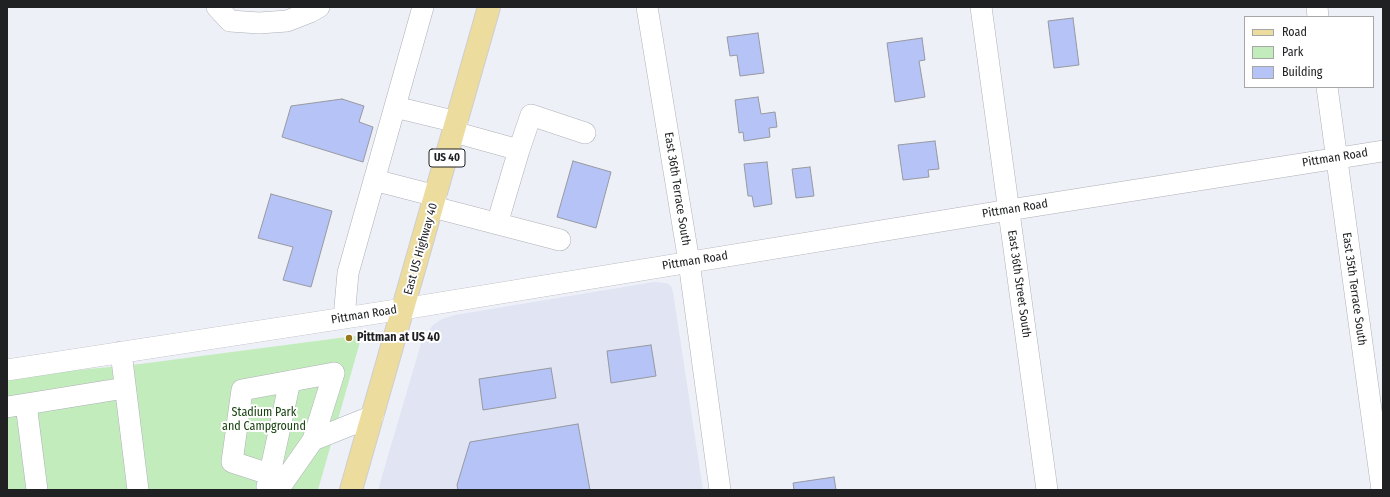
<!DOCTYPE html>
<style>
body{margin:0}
#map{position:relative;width:1390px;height:497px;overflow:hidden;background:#eef0f8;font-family:"Fira Sans Condensed",sans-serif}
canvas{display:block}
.frame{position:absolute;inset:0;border:8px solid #202123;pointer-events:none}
.legend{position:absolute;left:1244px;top:16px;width:130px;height:72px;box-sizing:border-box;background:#fff;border:1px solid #a6a6a7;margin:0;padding:5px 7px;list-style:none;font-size:12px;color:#202123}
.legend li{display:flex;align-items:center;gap:8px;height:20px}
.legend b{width:20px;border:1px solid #a6a6a7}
</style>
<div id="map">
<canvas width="1390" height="497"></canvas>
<div class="frame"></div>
<ul class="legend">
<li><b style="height:5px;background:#ecdc9d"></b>Road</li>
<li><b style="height:11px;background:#c3ecbc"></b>Park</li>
<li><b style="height:11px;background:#b6c3f6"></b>Building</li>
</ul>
</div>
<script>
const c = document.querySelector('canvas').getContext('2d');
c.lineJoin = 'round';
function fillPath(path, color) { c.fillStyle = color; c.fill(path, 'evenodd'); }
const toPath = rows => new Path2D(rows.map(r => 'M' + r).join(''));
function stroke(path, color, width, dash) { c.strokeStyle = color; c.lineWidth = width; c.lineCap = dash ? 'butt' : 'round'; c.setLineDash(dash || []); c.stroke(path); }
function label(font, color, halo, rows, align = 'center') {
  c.font = font + ' "Fira Sans Condensed",sans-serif'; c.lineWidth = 4; c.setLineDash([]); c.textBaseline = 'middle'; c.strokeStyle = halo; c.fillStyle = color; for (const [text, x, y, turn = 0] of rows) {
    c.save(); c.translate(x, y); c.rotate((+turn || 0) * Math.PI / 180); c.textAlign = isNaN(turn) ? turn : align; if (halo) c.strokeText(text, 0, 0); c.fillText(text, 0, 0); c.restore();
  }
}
const built = toPath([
 [654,282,667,283,671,286,673,292,703,490,378,490,422,340,433,325,442,319,455,315]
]);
const green = toPath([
 [362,335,318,490,7,490,7,377,140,364]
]);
const building = toPath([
 [1073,18,1079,65,1054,68,1048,21,1073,18],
 [758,33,764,73,740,76,737,55,730,56,727,37,758,33],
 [922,38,925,60,919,61,925,97,895,102,887,43,922,38],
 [758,97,761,114,775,112,777,127,769,128,770,137,744,141,743,132,739,133,735,100,758,97],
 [342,99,364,106,359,122,373,127,363,162,282,137,291,106,342,99],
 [935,141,939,169,928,170,929,177,903,180,898,145,935,141],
 [573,161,611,172,596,228,557,217,573,161],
 [767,162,772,204,754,207,752,196,748,196,744,164,767,162],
 [810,167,814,196,796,198,792,169,810,167],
 [271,194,332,211,311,287,283,280,293,247,258,238,271,194],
 [651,345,656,376,611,383,607,351,651,345],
 [551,368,556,398,483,410,479,379,551,368],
 [578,424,590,490,458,490,457,485,470,442,578,424],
 [834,477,836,490,794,490,793,483,834,477]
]);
const minor = toPath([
 [217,7,230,21,259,23,287,21,310,12,319,7],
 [647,7,689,262,720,490],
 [981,7,1047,490],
 [1317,7,1318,17],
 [1327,87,1382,490],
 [395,107,457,122],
 [454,132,519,150,497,224],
 [519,150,531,115,585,133],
 [374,180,436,196],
 [433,207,560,240],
 [344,318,348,273,423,7],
 [121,352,138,490],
 [7,370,403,309,1009,210,1383,151],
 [7,407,26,404],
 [269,474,232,462,242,390,334,373,313,440],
 [267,487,290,381],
 [37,490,26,404,125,388],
 [278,490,313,440,373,416]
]);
const major = toPath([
 [351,490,489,7]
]);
const markers = [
 [349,338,4,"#97771f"]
];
const shields = [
 [447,158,36]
];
const shieldNames = [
 ["US 40",447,158]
];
const streetNames = [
 ["Pittman Road",1335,158,-9],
 ["East 36th Terrace South",677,189,81],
 ["Pittman Road",1015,209,-9],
 ["East US Highway 40",421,249,-74],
 ["Pittman Road",695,261,-9],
 ["East 36th Street South",1019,284,82],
 ["East 35th Terrace South",1354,289,82],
 ["Pittman Road",364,315,-9]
];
const poiNames = [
 ["Pittman at US 40",357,338]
];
const parkNames = [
 ["Stadium Park",264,413],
 ["and Campground",264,427]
];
fillPath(built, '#e0e4f3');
fillPath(green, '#c3ecbc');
fillPath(building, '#b6c3f6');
stroke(building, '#9799a0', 1);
stroke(minor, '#aeb0b7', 22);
stroke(major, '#cececf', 24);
stroke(minor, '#fff', 21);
stroke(major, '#ecdc9d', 22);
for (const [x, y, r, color] of markers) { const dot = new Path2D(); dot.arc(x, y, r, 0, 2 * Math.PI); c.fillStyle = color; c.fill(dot); stroke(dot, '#fff', 1.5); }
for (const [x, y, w] of shields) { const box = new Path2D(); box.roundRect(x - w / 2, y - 9, w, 18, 3); c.fillStyle = '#fff'; c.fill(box); stroke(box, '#202123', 1); }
label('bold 11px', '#202123', null, shieldNames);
label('12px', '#202123', '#fff', streetNames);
label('bold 12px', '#202123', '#fff', poiNames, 'left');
label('12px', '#17420f', '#fff', parkNames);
</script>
